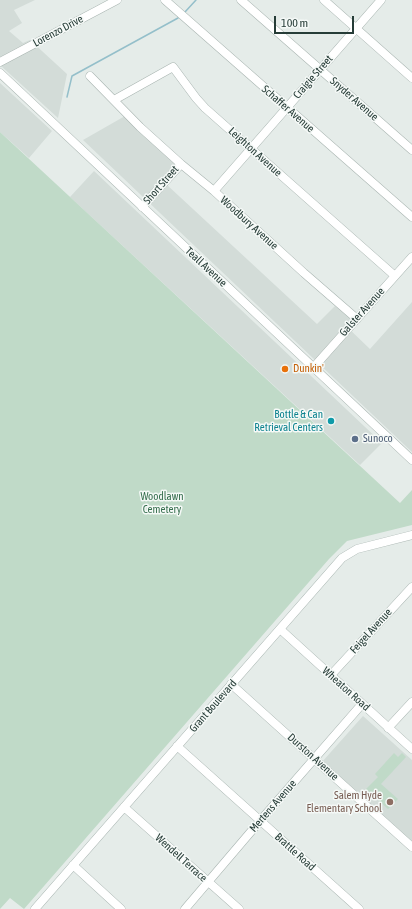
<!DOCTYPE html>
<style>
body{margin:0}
#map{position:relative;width:412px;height:909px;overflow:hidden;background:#e5ece9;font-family:"Asap Condensed",sans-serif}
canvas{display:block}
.scale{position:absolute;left:274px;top:16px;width:80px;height:18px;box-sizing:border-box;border:2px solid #263c37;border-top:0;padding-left:5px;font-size:12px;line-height:14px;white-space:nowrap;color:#263c37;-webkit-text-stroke:3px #f5f9f7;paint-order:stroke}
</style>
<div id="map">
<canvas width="412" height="909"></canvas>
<div class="scale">100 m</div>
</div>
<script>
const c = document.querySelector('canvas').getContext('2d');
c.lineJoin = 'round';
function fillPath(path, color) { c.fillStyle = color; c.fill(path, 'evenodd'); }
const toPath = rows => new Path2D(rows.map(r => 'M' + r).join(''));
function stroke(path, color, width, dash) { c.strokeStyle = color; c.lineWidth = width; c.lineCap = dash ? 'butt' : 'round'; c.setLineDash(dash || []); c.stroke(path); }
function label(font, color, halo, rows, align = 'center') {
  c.font = font + ' "Asap Condensed",sans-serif'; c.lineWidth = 3; c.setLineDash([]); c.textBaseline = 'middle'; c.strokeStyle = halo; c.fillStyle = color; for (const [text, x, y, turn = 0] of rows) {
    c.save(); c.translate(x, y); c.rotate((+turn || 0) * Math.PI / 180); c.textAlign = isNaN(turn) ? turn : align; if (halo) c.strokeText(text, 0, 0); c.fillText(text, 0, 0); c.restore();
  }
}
const built = toPath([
 [0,0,35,0,14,10,22,23,9,31,23,43,30,40,67,74,58,118,0,65],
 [0,83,52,131,29,158,0,132],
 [125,116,181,170,166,184,317,324,335,306,350,319,345,325,370,349,412,302,412,452,83,140],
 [94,171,382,443,360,465,70,197],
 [363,716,412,760,412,843,322,762]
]);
const green = toPath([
 [0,132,400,503,412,490,412,525,347,541,329,559,24,909,10,898,0,909],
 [394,753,398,757,402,753,406,757,381,784,398,799,388,809,366,789,378,777,375,774]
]);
const stream = toPath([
 [185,12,196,0],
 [67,97,72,76,178,18]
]);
const minor = toPath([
 [165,0,412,217],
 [241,0,412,150],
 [324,0,412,78],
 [0,62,117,0],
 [0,73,412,460],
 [90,76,140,127,181,164,214,191,304,273,357,319],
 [114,100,173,67,196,98,205,108,395,276],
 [214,191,381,0],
 [142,207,181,164],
 [313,368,412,257],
 [280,629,412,749],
 [331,675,412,587],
 [231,684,412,847],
 [388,728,412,702],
 [177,746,359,909],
 [124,807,239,909],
 [73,865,121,909],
 [35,909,342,558,357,549,412,535],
 [185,909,260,821,362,704]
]);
const markers = [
 [285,369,4,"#e8710a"],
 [331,421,4,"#0f9aa8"],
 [355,439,4,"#5c6f8a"],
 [390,802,4,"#8d6e63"]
];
const streetNames = [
 ["Lorenzo Drive",58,31,-28],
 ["Craigie Street",313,77,-49],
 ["Snyder Avenue",354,99,41],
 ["Schaffer Avenue",288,109,41],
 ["Leighton Avenue",255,152,42],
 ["Short Street",161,185,-49],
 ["Woodbury Avenue",249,223,42],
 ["Teall Avenue",206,267,43],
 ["Galster Avenue",362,312,-48],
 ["Feigel Avenue",371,631,-48],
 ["Wheaton Road",346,689,42],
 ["Grant Boulevard",213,706,-49],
 ["Durston Avenue",313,757,42],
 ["Mertens Avenue",273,806,-49],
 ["Brattle Road",295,852,42],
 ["Wendell Terrace",181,858,42]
];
const foodNames = [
 ["Dunkin'",293,369]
];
const cultureNames = [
 ["Bottle & Can",323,415],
 ["Retrieval Centers",323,428]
];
const serviceNames = [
 ["Sunoco",363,439]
];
const parkNames = [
 ["Woodlawn",162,497],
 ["Cemetery",162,510]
];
const educationNames = [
 ["Salem Hyde",382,796],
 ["Elementary School",382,809]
];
fillPath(built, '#d3dcd8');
fillPath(green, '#c0dac8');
stroke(stream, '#94bfca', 1.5);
stroke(minor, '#a8b4b0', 9);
stroke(minor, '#fff', 8);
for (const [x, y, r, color] of markers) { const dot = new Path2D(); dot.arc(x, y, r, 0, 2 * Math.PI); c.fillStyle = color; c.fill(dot); stroke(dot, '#f5f9f7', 1.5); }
label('11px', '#263c37', '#f5f9f7', streetNames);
label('11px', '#c56008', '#f5f9f7', foodNames, 'left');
label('11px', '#0d838f', '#f5f9f7', cultureNames, 'right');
label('11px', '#4e5e75', '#f5f9f7', serviceNames, 'left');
label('11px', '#356e4d', '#f5f9f7', parkNames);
label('11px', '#785e54', '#f5f9f7', educationNames, 'right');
</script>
